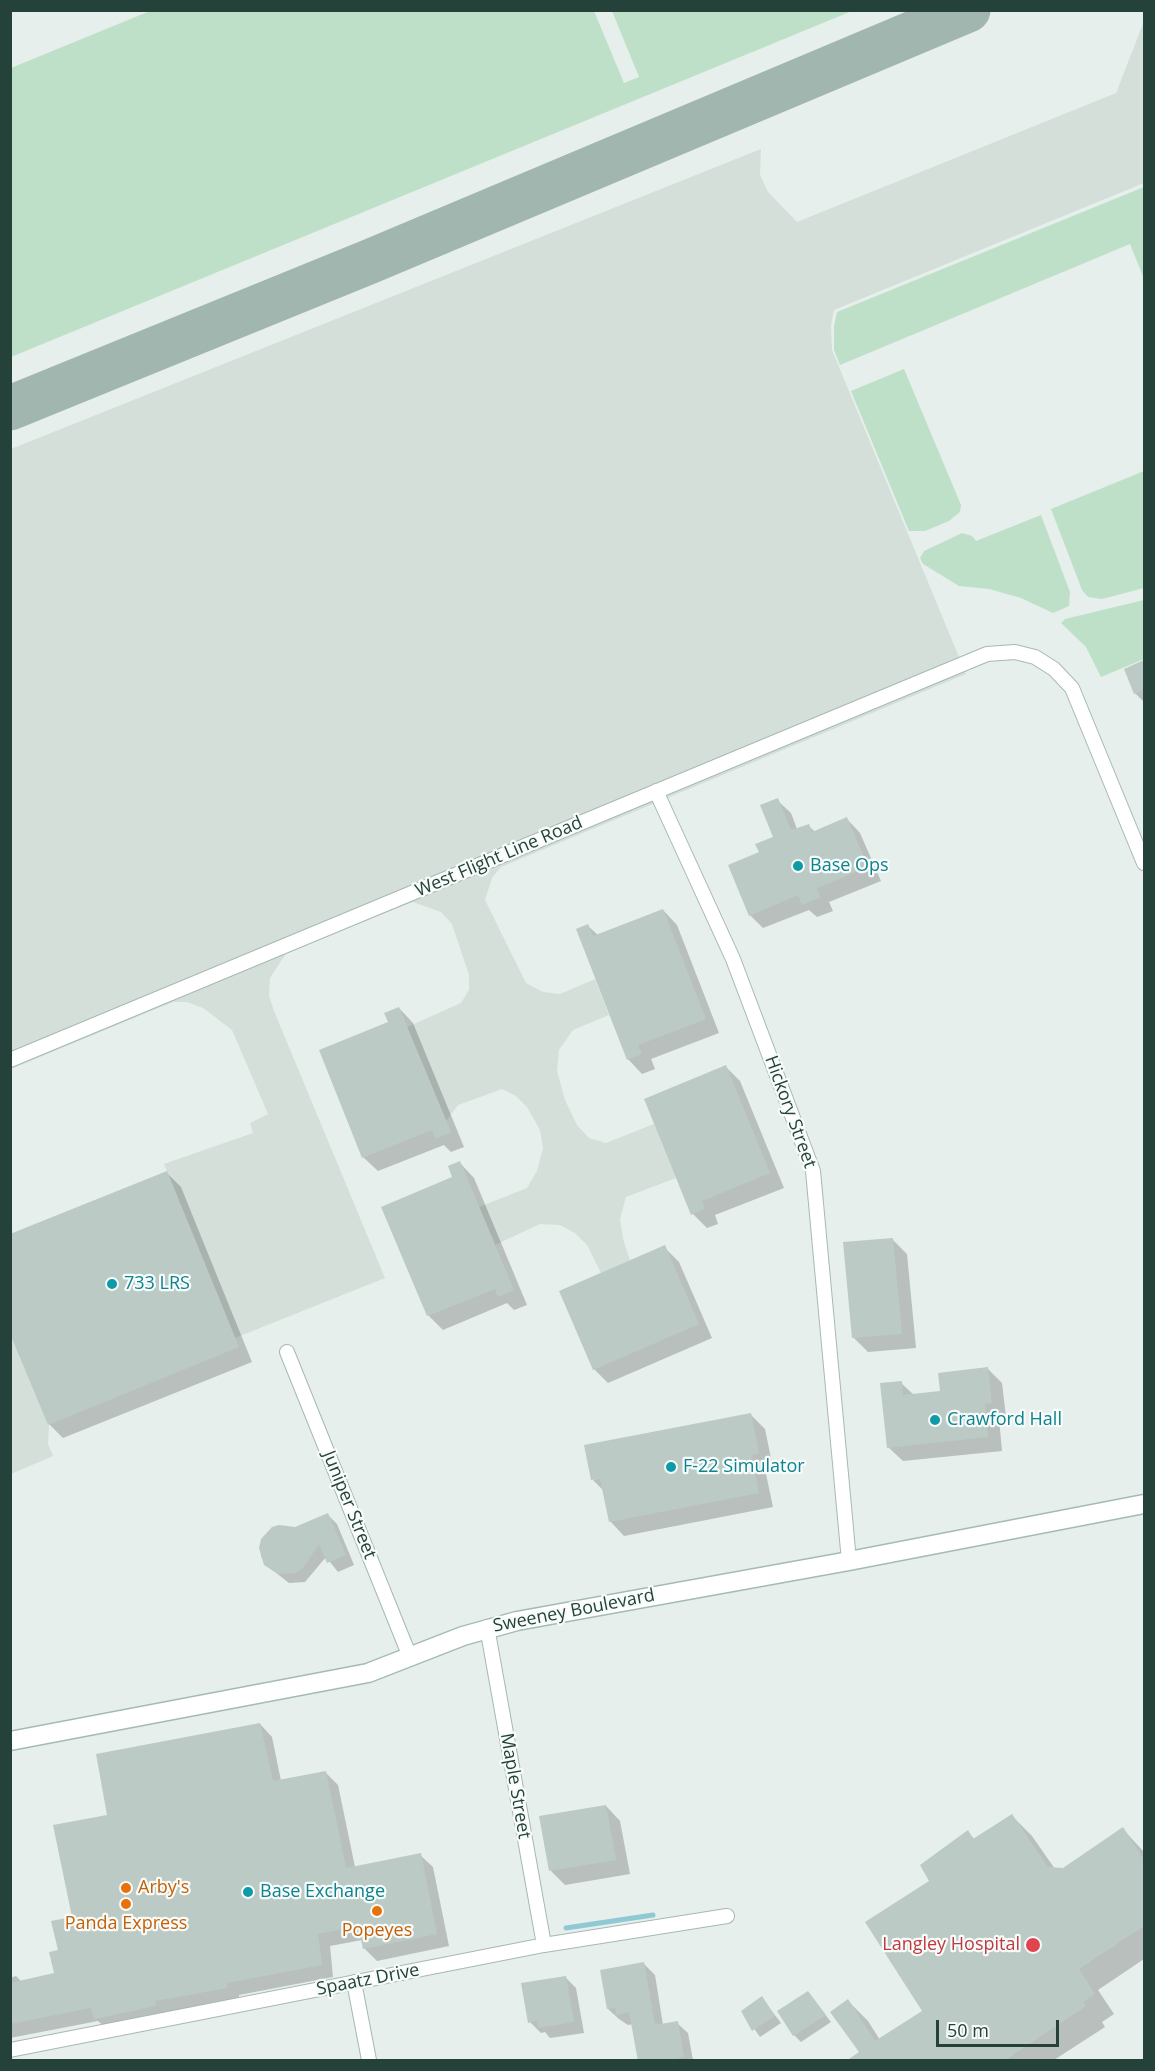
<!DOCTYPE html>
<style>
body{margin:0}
#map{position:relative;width:1155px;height:2071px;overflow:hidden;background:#e6efeb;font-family:"Open Sans",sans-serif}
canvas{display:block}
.frame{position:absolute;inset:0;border:12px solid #24423a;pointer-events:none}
.scale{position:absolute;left:936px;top:2020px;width:123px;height:27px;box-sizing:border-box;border:3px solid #24423a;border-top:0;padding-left:8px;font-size:18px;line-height:21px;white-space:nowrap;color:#24423a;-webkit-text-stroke:4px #f7fbf9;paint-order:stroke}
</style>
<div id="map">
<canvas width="1155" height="2071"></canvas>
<div class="frame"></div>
<div class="scale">50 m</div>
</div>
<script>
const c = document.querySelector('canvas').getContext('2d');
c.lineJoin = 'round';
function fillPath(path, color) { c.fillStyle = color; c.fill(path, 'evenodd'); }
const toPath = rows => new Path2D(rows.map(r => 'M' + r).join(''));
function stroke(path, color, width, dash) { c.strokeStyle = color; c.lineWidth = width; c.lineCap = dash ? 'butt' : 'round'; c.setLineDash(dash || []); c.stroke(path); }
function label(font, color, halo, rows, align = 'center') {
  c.font = font + ' "Open Sans",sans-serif'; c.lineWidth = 4.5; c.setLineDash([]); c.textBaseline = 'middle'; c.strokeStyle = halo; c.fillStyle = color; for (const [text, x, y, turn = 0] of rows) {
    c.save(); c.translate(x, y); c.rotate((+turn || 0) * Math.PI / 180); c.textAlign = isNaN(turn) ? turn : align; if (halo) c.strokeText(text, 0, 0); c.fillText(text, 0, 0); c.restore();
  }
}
const built = toPath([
 [1144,21,1144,183,834,310,831,326,832,350,966,674,501,867,492,878,485,900,526,983,543,992,560,994,595,979,609,1015,573,1030,559,1050,557,1071,565,1100,577,1125,589,1138,606,1143,654,1124,676,1178,626,1197,620,1219,623,1239,630,1260,601,1273,587,1245,575,1233,560,1225,540,1224,495,1245,479,1207,527,1188,537,1171,543,1148,540,1130,527,1107,516,1096,502,1089,458,1105,446,1121,407,1027,461,1003,469,990,469,975,452,924,441,912,413,902,287,952,270,978,269,996,274,1011,385,1278,235,1338,164,1164,253,1133,250,1123,268,1114,232,1030,203,1008,187,1002,173,1002,11,1069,11,449,761,149,760,175,768,192,797,222,1116,93],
 [10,1334,49,1427,48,1444,53,1456,11,1474]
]);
const green = toPath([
 [150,11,594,11,624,83,639,77,612,11,852,11,11,357,11,68],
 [1144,187,1144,279,1130,244,840,365,834,350,834,326,837,312],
 [904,369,961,505,960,512,949,521,925,531,909,531,851,391],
 [1144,471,1144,588,1102,599,1088,597,1082,590,1051,509],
 [1041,515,1070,592,1069,606,1053,613,1021,598,989,589,959,586,923,564,920,558,924,551,962,533,972,536,976,541],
 [1144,600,1144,659,1101,677,1086,647,1061,623,1065,619]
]);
const shadow = toPath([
 [1144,662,1144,702,1135,693,1126,669],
 [777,800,791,813,797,829,808,825,815,832,847,819,860,833,881,881,829,902,833,911,817,917,809,910,763,928,750,915,761,853,775,838],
 [663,910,677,925,719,1033,651,1059,655,1069,642,1074,628,1059,588,926,598,935],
 [399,1008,413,1023,464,1147,451,1152,444,1145,378,1171,363,1157,390,1023],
 [726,1067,740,1081,784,1188,715,1215,718,1224,707,1228,693,1214],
 [460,1163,474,1178,527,1305,514,1310,507,1303,443,1330,429,1316,383,1207,454,1178],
 [167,1173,181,1187,252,1362,63,1438,49,1424],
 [892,1239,907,1254,916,1348,868,1352,854,1338],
 [664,1247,679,1262,712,1338,608,1383,594,1369],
 [988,1369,1002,1383,1006,1417,999,1418,1002,1451,903,1461,888,1447,901,1383,914,1395,942,1392],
 [751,1415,765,1429,773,1468,765,1469,773,1507,624,1536,610,1521,604,1491,593,1480],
 [328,1515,337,1524,354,1565,338,1572,326,1557,305,1582,289,1583,265,1564,261,1556,262,1540],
 [260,1724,272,1737,281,1781,326,1773,338,1785,355,1867,420,1855,433,1867,449,1946,377,1961,364,1948,362,1940,330,1946,333,1977,239,1995,239,2000,108,2030,98,2021,10,2038,10,1978,16,1976,22,1982,56,1974,60,1951,74,1918,109,1816],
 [606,1806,620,1821,630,1874,565,1885,551,1871],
 [1012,1816,1032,1836,1055,1869,1063,1870,1122,1828,1144,1852,1144,1959,1098,1990,1114,2014,1102,2022,1105,2027,1054,2060,849,2060,861,2053,848,2001,868,2021,880,2040,924,2011,931,1881,968,1832,975,1840],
 [644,1964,655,1975,663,2025,677,2023,688,2033,693,2060,639,2060,633,2024,628,2025,619,2019,608,2009],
 [565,1977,576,1988,584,2033,550,2038,545,2032,541,2033,530,2022],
 [808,1993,831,2022,801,2042,794,2035],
 [762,1998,781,2023,760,2037,743,2012]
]);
const stream = toPath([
 [566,1928,653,1915]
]);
const taxiway = toPath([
 [10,408,371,261,968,10]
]);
const building = toPath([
 [1144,660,1144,690,1134,694,1124,669],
 [778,798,791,830,809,824,812,832,847,817,868,867,817,888,820,897,802,905,798,895,749,916,728,865,759,852,755,844,773,837,760,805],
 [663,909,706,1019,638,1045,642,1054,627,1060,576,929,588,924,593,936],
 [399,1007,451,1132,435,1139,432,1130,362,1158,319,1050,388,1022,384,1013],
 [726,1065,770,1173,702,1201,705,1209,691,1215,644,1099],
 [460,1161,514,1290,498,1297,495,1289,427,1316,381,1207,452,1177,448,1166],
 [167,1171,239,1347,48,1425,10,1334,10,1234],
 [893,1238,902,1334,852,1338,843,1242],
 [665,1245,699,1324,593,1370,559,1291],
 [988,1367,992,1403,985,1404,988,1437,887,1448,880,1383,902,1381,903,1395,940,1391,938,1373],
 [751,1413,759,1453,752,1455,759,1493,609,1522,600,1479,591,1480,584,1445],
 [328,1513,346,1555,327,1563,319,1544,303,1568,295,1573,278,1574,264,1565,259,1548,261,1539,272,1527,279,1525,295,1527],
 [260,1723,273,1781,326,1771,346,1868,421,1853,437,1934,363,1949,358,1926,318,1934,322,1965,227,1983,227,1988,155,2001,156,2006,94,2019,91,2008,10,2024,10,1983,54,1973,49,1952,58,1950,51,1921,72,1917,53,1825,107,1815,96,1754],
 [606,1805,616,1860,549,1871,539,1816],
 [1012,1814,1048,1867,1063,1868,1123,1827,1144,1860,1144,1926,1079,1969,1095,1994,1083,2002,1086,2006,1004,2061,846,2061,859,2052,830,2012,848,1999,875,2041,922,2011,865,1922,929,1881,920,1865,968,1830,973,1839],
 [644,1962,655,2025,678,2021,684,2057,678,2058,678,2061,638,2061,629,2012,616,2015,615,2008,607,2009,600,1970],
 [566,1976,574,2022,538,2028,537,2021,528,2023,521,1983],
 [808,1991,826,2015,793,2036,777,2011],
 [762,1996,775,2016,752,2031,741,2011]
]);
const minor = toPath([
 [656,791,733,959,813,1171,849,1561],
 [10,1060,987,654,1015,652,1035,657,1054,669,1072,688,1144,863],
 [287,1352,410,1657],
 [487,1627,544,1945],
 [354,1982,369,2060],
 [10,2050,544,1945,727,1916]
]);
const secondary = toPath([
 [10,1741,368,1673,463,1636,517,1621,849,1561,1144,1504]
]);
const markers = [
 [798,866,6,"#0f9aa8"],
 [112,1284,6,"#0f9aa8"],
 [935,1420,6,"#0f9aa8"],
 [671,1467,6,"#0f9aa8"],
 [126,1888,6,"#e8710a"],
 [248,1892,6,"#0f9aa8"],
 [126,1904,6,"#e8710a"],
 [377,1911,6,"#e8710a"],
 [1033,1945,8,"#e0444e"]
];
const streetNames = [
 ["West Flight Line Road",499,857,-23],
 ["Hickory Street",790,1112,70],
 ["Juniper Street",349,1505,68],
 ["Sweeney Boulevard",574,1611,-11],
 ["Maple Street",515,1786,80],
 ["Spaatz Drive",368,1980,-11]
];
const cultureNames = [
 ["Base Ops",810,866],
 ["733 LRS",124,1284],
 ["Crawford Hall",947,1420],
 ["F-22 Simulator",683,1467],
 ["Base Exchange",260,1892]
];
const foodNames = [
 ["Arby's",138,1888,"left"],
 ["Panda Express",126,1924],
 ["Popeyes",377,1931]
];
const healthNames = [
 ["Langley Hospital",1020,1945]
];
fillPath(built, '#d4dfda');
fillPath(green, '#bfe0c8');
fillPath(shadow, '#0003');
stroke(stream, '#8ec9d4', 5);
stroke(taxiway, '#a2b6b0', 45);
fillPath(building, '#bbcac4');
stroke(minor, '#a8b8b2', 16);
stroke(secondary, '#a4bbb3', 21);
stroke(minor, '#fff', 14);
stroke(secondary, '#fff', 18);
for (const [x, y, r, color] of markers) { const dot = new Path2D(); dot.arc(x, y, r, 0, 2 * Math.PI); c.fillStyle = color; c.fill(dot); stroke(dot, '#f7fbf9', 2); }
label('18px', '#24423a', '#f7fbf9', streetNames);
label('18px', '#0d838f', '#f7fbf9', cultureNames, 'left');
label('18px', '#c56008', '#f7fbf9', foodNames);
label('18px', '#be3a42', '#f7fbf9', healthNames, 'right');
</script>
